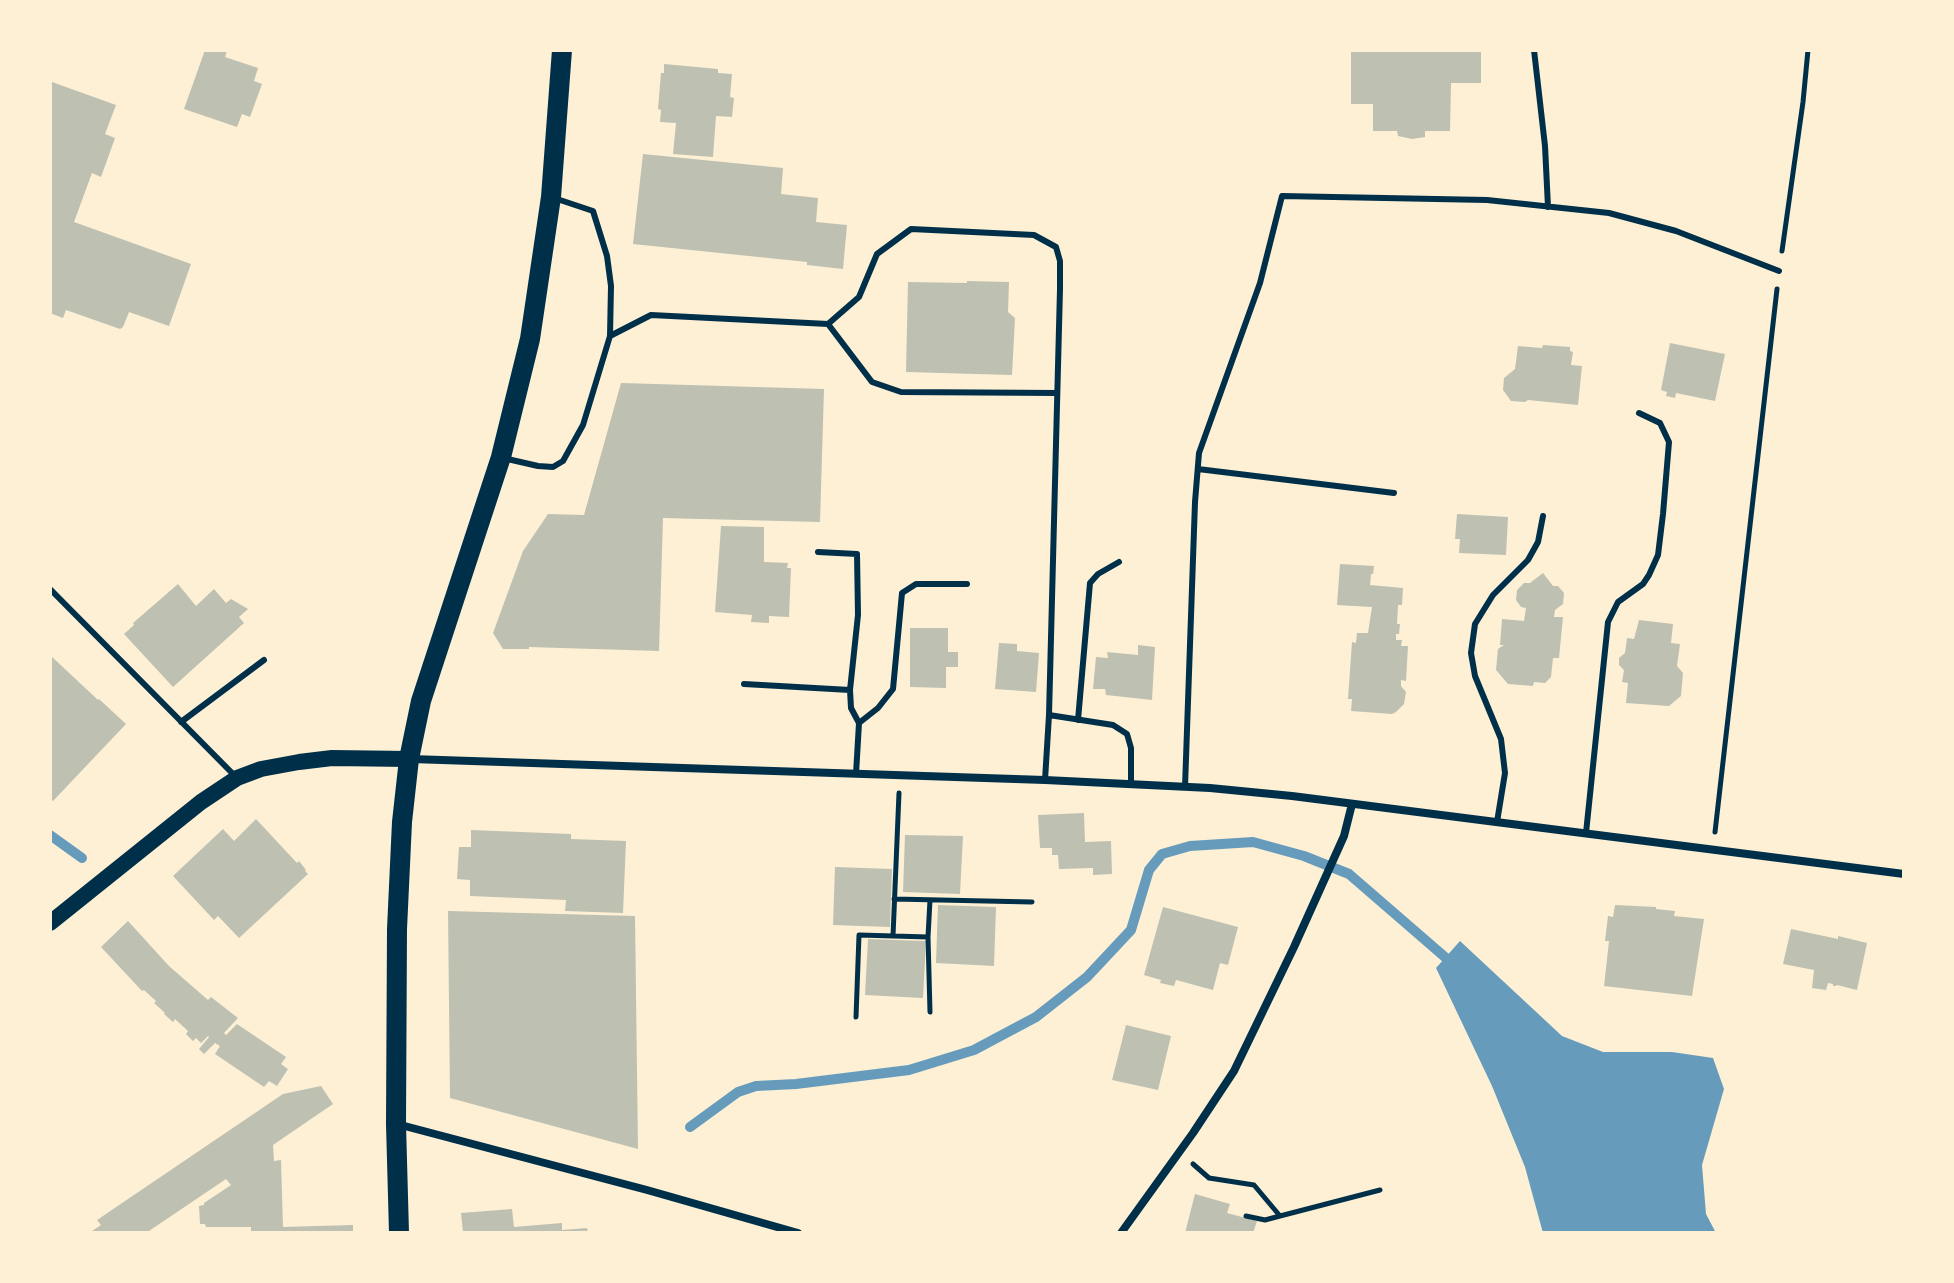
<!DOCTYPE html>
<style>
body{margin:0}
#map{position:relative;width:1954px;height:1283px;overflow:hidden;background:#fdf0d5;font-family:"Alegreya Sans",sans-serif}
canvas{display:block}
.frame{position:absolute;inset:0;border:52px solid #fdf0d5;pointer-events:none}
</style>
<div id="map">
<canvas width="1954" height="1283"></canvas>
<div class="frame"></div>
</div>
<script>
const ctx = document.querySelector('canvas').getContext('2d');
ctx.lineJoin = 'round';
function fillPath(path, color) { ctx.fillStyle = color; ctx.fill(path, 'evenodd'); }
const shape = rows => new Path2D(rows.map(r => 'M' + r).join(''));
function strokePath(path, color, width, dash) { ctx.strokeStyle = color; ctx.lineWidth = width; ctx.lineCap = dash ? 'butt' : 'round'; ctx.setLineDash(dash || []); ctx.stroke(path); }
const water = shape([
 [1460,941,1562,1036,1603,1052,1672,1052,1713,1058,1724,1089,1702,1165,1706,1214,1716,1233,1543,1233,1525,1167,1492,1086,1436,968]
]);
const stream = shape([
 [50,835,82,858],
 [690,1127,738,1092,756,1086,796,1084,909,1070,974,1050,1036,1017,1087,977,1131,930,1149,870,1162,854,1190,846,1253,842,1304,856,1349,874,1446,958,1454,969]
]);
const building = shape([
 [205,50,227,50,225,57,258,68,254,81,262,84,250,117,242,114,237,127,184,109],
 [1351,50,1481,50,1481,83,1451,83,1450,131,1425,131,1425,137,1412,139,1398,136,1397,131,1373,131,1373,104,1351,104],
 [664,64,718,69,718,73,732,74,730,97,734,98,732,117,716,116,713,157,673,154,676,123,660,122,661,110,658,109,661,73,664,73],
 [52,82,116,105,105,134,115,138,101,177,92,173,74,222,191,264,169,326,129,312,123,327,120,329,66,310,63,318,50,313,50,89],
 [643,154,783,168,781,194,818,198,816,222,847,225,843,269,807,265,807,262,633,244],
 [967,281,1009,282,1008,312,1015,318,1012,375,906,372,908,282,967,283],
 [1670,343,1725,354,1715,401,1676,393,1675,398,1666,396,1667,392,1661,390],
 [1543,345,1570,347,1570,351,1573,352,1571,365,1582,366,1578,405,1528,400,1525,402,1511,401,1503,390,1504,378,1515,369,1518,346,1542,348],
 [621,383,824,389,820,522,663,518,659,651,529,647,529,649,503,649,493,633,523,551,548,514,584,515],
 [1457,514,1508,517,1506,555,1459,553,1460,539,1455,539],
 [721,526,764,527,764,562,788,563,787,568,791,568,789,617,769,616,769,623,751,622,752,615,715,612],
 [1340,564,1374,566,1373,574,1371,574,1370,585,1403,588,1402,605,1398,605,1397,624,1400,624,1399,634,1396,634,1396,640,1402,640,1401,646,1408,646,1406,681,1401,680,1401,686,1406,692,1404,704,1396,712,1392,714,1351,711,1352,699,1348,699,1352,642,1356,643,1357,633,1368,633,1372,607,1337,605],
 [1543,573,1553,586,1558,586,1564,593,1563,604,1555,610,1554,617,1563,617,1559,658,1553,658,1551,677,1545,683,1534,682,1533,686,1508,684,1496,670,1498,649,1504,645,1500,645,1502,619,1524,621,1526,608,1521,607,1516,600,1517,590,1524,583,1530,583],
 [178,584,196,606,214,589,226,603,231,599,248,609,239,617,244,623,173,687,124,634,134,625,133,623],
 [1639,620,1673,624,1671,643,1680,644,1677,666,1683,673,1681,696,1669,706,1626,703,1628,683,1622,682,1624,670,1619,665,1619,658,1625,653,1627,638,1634,639],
 [910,628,948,628,948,652,958,652,958,667,946,667,946,688,910,687],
 [999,643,1017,644,1017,651,1039,653,1036,692,995,689],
 [1138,645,1155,647,1152,700,1106,695,1105,689,1093,689,1096,657,1108,658,1107,652,1138,655],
 [50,655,98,700,99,699,126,724,53,801,50,798],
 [1084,813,1085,842,1111,841,1112,874,1093,875,1093,868,1059,869,1058,855,1052,855,1052,848,1040,848,1038,815],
 [256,819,297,863,299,861,306,870,305,871,308,874,239,938,218,916,214,920,173,876,223,829,234,841],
 [471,830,571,834,571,839,626,841,623,913,565,911,566,900,470,896,470,880,457,879,459,847,471,847],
 [905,835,963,836,960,894,903,892],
 [835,867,892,869,890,927,833,925],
 [938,905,996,907,994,966,936,963],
 [1615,905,1656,907,1656,909,1675,911,1674,916,1704,919,1692,996,1604,986,1609,941,1605,941,1608,916,1613,917],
 [1163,907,1238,927,1228,965,1220,963,1213,990,1176,980,1174,986,1160,983,1161,980,1144,975],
 [448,911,635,916,638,1149,450,1098],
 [128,921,169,966,208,1000,211,997,238,1018,224,1033,226,1035,237,1024,286,1057,281,1064,288,1069,277,1086,269,1081,264,1087,215,1054,220,1046,215,1043,204,1054,199,1049,209,1037,208,1036,201,1043,196,1038,193,1041,186,1034,188,1031,175,1019,173,1022,164,1014,165,1013,154,1003,156,1001,144,990,142,991,101,947],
 [1791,929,1838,939,1838,936,1867,943,1857,990,1837,985,1836,986,1833,986,1833,984,1828,983,1826,990,1812,988,1814,970,1783,964],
 [868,939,926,941,923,998,865,995],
 [1126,1025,1171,1036,1158,1090,1112,1080],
 [321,1086,333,1104,273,1145,274,1161,281,1160,283,1227,353,1225,353,1233,251,1233,251,1227,206,1227,205,1224,200,1224,199,1206,204,1205,204,1203,231,1185,226,1179,146,1233,89,1233,101,1225,97,1220,283,1094],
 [1195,1194,1230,1204,1227,1213,1257,1221,1253,1233,1185,1233],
 [512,1209,514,1227,562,1223,562,1230,587,1228,588,1233,463,1233,461,1213]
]);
const path = shape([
 [1782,251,1803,102,1808,50],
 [1715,832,1777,289],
 [894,899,1032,902],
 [893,936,899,793],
 [928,937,930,900],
 [856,1017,859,935,928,937,930,1012],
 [1193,1164,1209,1178,1254,1185,1280,1216,1380,1190],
 [1246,1216,1265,1220,1280,1216]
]);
const service = shape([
 [1534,50,1545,146,1548,207],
 [828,324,872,382,901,392,1057,393],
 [610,336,651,315,828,324,859,297,877,254,911,229,1034,235,1056,247,1060,261,1060,289,1049,715,1045,780],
 [503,458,538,466,553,467,563,461,583,425,610,336,611,286,607,256,593,211,554,198],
 [1198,469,1394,493],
 [818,552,857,554,858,615,850,690,851,708,859,723,856,774],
 [50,589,235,776],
 [744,684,850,690],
 [1049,715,1113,725,1127,734,1131,748,1131,784],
 [1078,720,1090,583,1098,574,1119,562],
 [181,722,264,660],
 [859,723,878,708,893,689,902,593,916,584,967,584],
 [1185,787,1195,502,1199,453,1260,283,1282,196,1487,200,1609,213,1676,231,1779,271],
 [1497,822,1505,773,1501,739,1475,676,1471,653,1475,624,1493,595,1528,560,1538,542,1543,516],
 [1586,833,1608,622,1618,602,1643,584,1649,575,1658,555,1663,514,1669,442,1660,423,1639,413]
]);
const minor = shape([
 [411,759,1045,780,1210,788,1292,796,1904,874],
 [397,1124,647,1190,798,1233],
 [1121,1233,1193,1133,1234,1071,1294,947,1344,836,1352,804]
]);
const secondary = shape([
 [50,923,201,802,237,778,261,769,299,762,332,758,409,759]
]);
const primary = shape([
 [399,1233,396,1124,397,929,402,822,409,759,421,701,501,457,530,339,551,197,562,50]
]);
fillPath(water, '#669bbc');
strokePath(stream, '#669bbc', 10);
fillPath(building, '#bec0b2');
strokePath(path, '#003049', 5);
strokePath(service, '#003049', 6);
strokePath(minor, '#003049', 8);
strokePath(secondary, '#003049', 16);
strokePath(primary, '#003049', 20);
</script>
